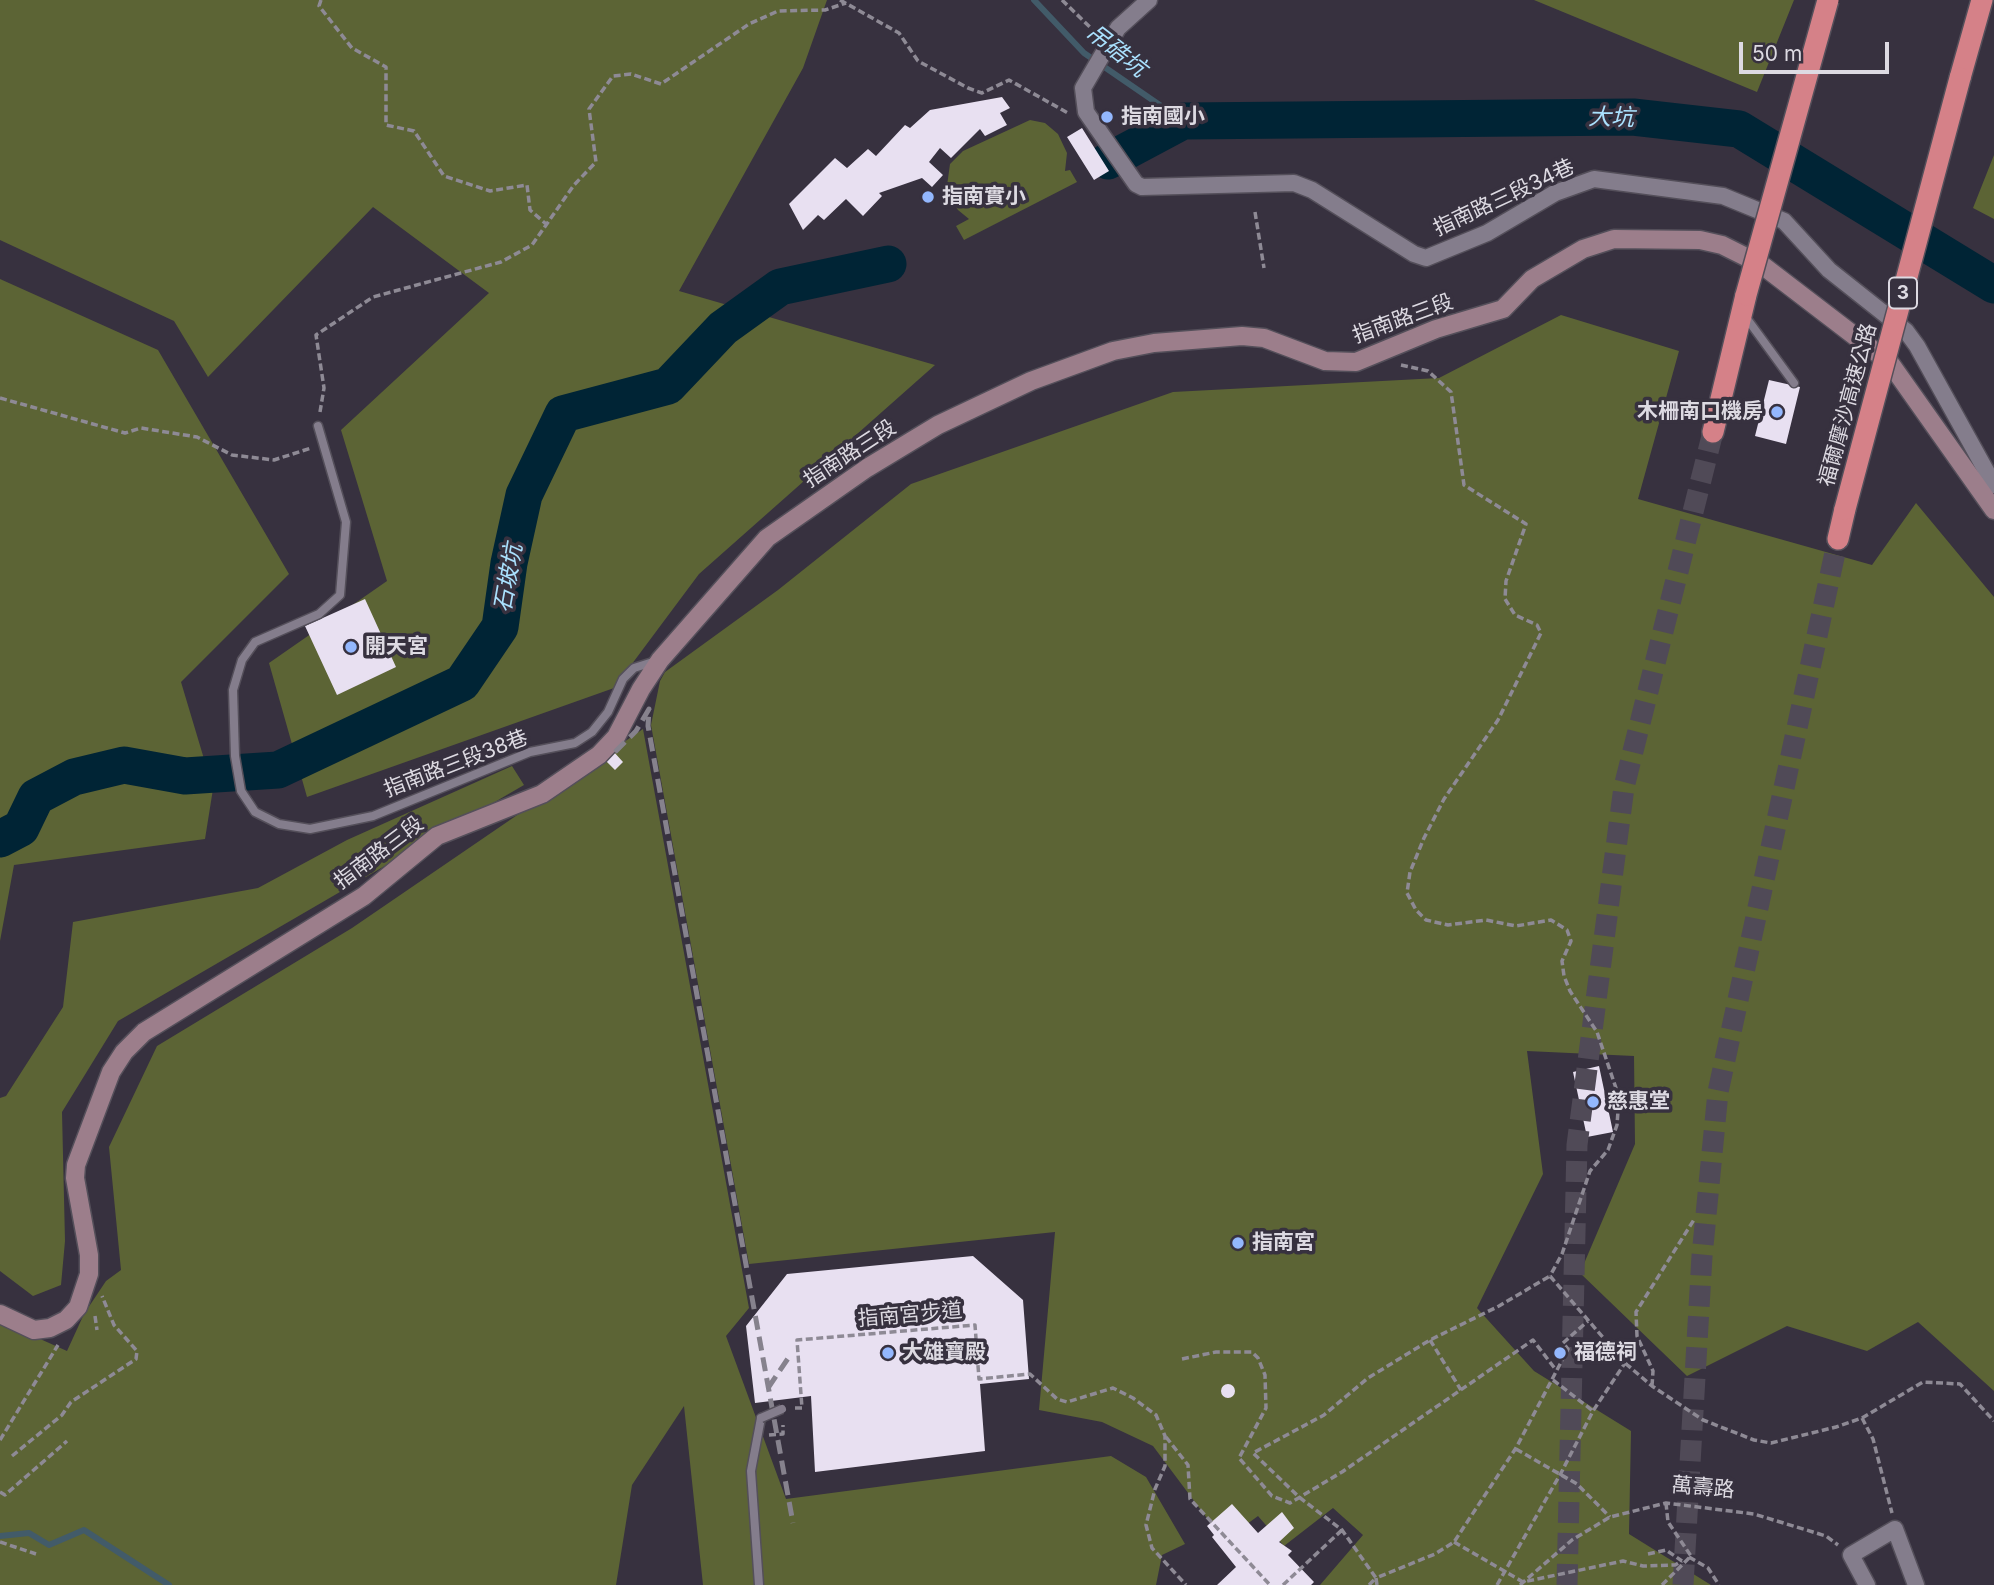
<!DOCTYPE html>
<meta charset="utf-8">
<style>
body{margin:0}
#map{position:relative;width:1994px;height:1585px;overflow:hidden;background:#37313f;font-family:Inter,sans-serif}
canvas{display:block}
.scale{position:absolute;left:1739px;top:42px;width:150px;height:32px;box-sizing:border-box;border:4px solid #dddae2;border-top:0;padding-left:9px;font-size:21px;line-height:24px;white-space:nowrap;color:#dddae2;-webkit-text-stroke:5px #37313f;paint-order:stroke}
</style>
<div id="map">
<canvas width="1994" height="1585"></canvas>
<div class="scale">50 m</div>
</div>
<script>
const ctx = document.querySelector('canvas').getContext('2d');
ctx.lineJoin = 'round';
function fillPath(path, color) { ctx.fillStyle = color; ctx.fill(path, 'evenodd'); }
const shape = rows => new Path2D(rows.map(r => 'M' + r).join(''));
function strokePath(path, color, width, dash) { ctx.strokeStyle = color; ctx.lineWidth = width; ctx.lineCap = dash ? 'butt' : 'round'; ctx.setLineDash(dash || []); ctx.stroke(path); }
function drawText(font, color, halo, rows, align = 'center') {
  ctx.font = font + ' Inter,"Noto Sans TC",sans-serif'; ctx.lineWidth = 7; ctx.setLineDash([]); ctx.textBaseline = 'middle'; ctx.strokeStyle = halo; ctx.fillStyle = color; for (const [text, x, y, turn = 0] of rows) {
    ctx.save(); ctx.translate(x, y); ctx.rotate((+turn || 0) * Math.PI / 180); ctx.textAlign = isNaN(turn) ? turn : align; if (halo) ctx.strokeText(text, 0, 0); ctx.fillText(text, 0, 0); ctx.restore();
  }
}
const green = shape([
 [0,0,827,0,803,68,679,291,935,365,699,574,614,688,307,797,269,663,387,581,341,430,489,293,373,207,208,377,174,321,0,240],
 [1534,0,1794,0,1757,92],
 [1030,120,1045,123,1058,134,1067,153,1065,171,1070,170,1077,182,964,240,956,226,969,219,958,210,946,193,950,164,963,151],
 [1994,155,1994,219,1973,208],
 [0,279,158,350,289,574,181,682,213,789,205,839,14,865,0,941],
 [1561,315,1679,351,1638,499,1872,565,1916,503,1994,597,1994,1391,1918,1322,1867,1351,1787,1326,1687,1376,1580,1273,1635,1144,1634,1056,1527,1051,1543,1174,1477,1308,1534,1371,1631,1431,1629,1534,1711,1585,1320,1585,1363,1535,1333,1508,1284,1546,1258,1516,1224,1541,1153,1446,1102,1422,1039,1410,1055,1232,749,1264,651,725,660,681,665,672,778,590,911,484,1173,392,1439,378],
 [643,729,749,1308,726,1336,786,1499,1111,1456,1146,1477,1185,1544,1162,1555,1156,1585,703,1585,684,1406,632,1485,616,1585,0,1585,0,1321,67,1351,84,1314,106,1281,121,1270,109,1147,157,1046,352,928],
 [512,766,524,785,118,1021,62,1112,65,1241,61,1285,33,1296,0,1271,0,1098,6,1096,63,1007,73,922,258,888,347,840]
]);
const stream = shape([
 [1034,0,1084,53,1183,121],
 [0,1536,29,1533,49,1545,84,1530,169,1585]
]);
const river = shape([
 [1108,161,1183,121,1633,117,1739,129,1994,285],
 [0,839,21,828,36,797,74,777,124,765,185,776,278,770,462,683,500,627,509,563,524,495,563,414,668,386,723,328,780,287,888,264]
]);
const building = shape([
 [1002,97,1010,108,1000,113,1007,125,985,136,980,129,951,158,940,148,929,162,943,175,932,187,922,178,879,193,882,196,863,216,846,199,824,220,818,215,803,230,789,204,835,158,847,168,868,149,876,156,905,125,910,128,930,110],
 [1082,128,1109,171,1094,180,1067,137],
 [1769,380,1800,387,1786,444,1755,436],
 [365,599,396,667,337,695,305,626],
 [613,751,623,762,615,770,604,759],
 [1599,1066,1613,1132,1587,1137,1573,1072],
 [973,1256,1023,1300,1029,1379,980,1384,985,1451,815,1472,811,1396,755,1403,746,1326,787,1274],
 '1221 1391a7 7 0 1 1 14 0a7 7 0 1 1-14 0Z',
 [1232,1504,1258,1533,1282,1512,1294,1528,1279,1542,1292,1551,1288,1555,1314,1582,1311,1585,1217,1585,1236,1567,1212,1537,1214,1535,1207,1526]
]);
const highwayTunnel = shape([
 [1567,1585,1577,1145,1624,787,1713,432],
 [1683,1585,1702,1256,1718,1092,1838,539]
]);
const path = shape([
 [321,0,319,6,352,48,386,67,386,125,414,131,444,176,490,191,527,185,530,210,546,224],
 [840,0,899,33,918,61,968,88,982,93,1009,80,1068,113],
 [1062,0,1096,33],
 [1255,212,1264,268],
 [1401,365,1428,371,1451,392,1464,485,1526,524,1506,581,1505,599,1515,615,1537,625,1541,633,1498,720,1444,799,1424,838,1410,872,1407,893,1416,910,1426,920,1448,925,1486,920,1516,926,1551,920,1567,930,1571,941,1562,961,1564,976,1570,991,1597,1032,1619,1097,1617,1125,1608,1150,1590,1171,1562,1254,1550,1276],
 [0,398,125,433,141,428,197,437,232,455,274,460,311,448],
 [320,412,324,388,316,335,373,297,501,262,532,245,574,185,596,162,589,109,613,76,631,74,661,84,749,24,778,11,825,10,846,3],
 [1550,1276,1625,1363,1652,1386,1703,1420,1754,1440,1771,1443,1836,1427,1862,1418,1923,1382,1960,1384,1994,1421],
 [95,1316,97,1330],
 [1430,1340,1461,1390],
 [1182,1359,1216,1352,1252,1352,1258,1358,1265,1375,1266,1408,1239,1458,1272,1496,1290,1503,1342,1472,1533,1340,1556,1370],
 [1553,1380,1593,1411],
 [1652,1386,1653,1371,1637,1336,1636,1312,1695,1218],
 [795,1408,802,1408,797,1340,975,1325,979,1379,1030,1374,1057,1399,1067,1402,1113,1388,1133,1398,1156,1415,1165,1436,1165,1466,1155,1489,1146,1525,1152,1548,1186,1585],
 [1862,1418,1873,1439,1892,1513],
 [769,1435,783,1434,783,1425],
 [1166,1437,1188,1465,1190,1499,1270,1585],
 [0,1440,58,1345],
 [1516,1449,1577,1484,1610,1517],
 [12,1456,62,1415,71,1402,136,1359,137,1351,114,1325,102,1296],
 [0,1492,5,1495,67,1441],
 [0,1542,36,1554],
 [1454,1542,1523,1582,1623,1561,1643,1566,1675,1565,1682,1561],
 [1648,1554,1666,1550,1682,1561],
 [1689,1557,1708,1568,1719,1585],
 [1283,1585,1342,1530],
 [1369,1585,1376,1578,1342,1530,1299,1497,1253,1453,1324,1415,1368,1378,1430,1340,1499,1306,1550,1276],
 [1377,1585,1376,1578,1435,1554,1454,1542,1516,1448,1568,1349,1563,1343,1588,1321],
 [1497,1585,1561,1473,1593,1411,1625,1363],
 [1520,1585,1572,1540,1610,1517,1666,1503,1754,1514,1826,1536,1838,1545],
 [1662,1585,1691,1556,1668,1522,1666,1503]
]);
const lane = shape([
 [1745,316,1794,383],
 [318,426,346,522,340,595,319,614,255,642,242,660,233,690,235,756,241,791,255,812,279,824,310,829,373,816,530,752,575,743,592,732,608,712,623,679,634,668,656,661],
 [759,1585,751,1471,761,1418]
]);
const street = shape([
 [1149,0,1118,28,1083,88,1086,112,1136,184,1142,187,1294,183,1312,190,1414,254,1426,258,1487,233,1555,193,1594,179,1723,196,1784,221,1829,270,1906,331,1917,346,1994,485],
 [1867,1585,1851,1555,1895,1529,1916,1585]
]);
const secondary = shape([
 [0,1314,34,1330,50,1328,66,1320,78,1307,89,1274,89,1255,75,1178,76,1165,111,1072,124,1052,144,1032,364,896,437,836,542,794,599,755,616,737,641,689,660,660,767,538,867,468,938,425,1031,381,1113,351,1154,343,1242,336,1264,338,1325,361,1356,362,1436,329,1503,309,1532,279,1583,249,1614,239,1700,240,1722,245,1762,265,1890,363,1994,510]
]);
const highway = shape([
 [1960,78,1982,0],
 [1713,432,1746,295],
 [1838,539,1845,509]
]);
const rail = shape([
 [615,752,636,731,649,709,648,726,793,1523],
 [768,1388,791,1354]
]);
const laneBridge = shape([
 [761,1418,782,1409]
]);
const highwayBridge = shape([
 [1746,295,1828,0],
 [1845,509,1960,78]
]);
const markers = [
 [1107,117,7,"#93b7fd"],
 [928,197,7,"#93b7fd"],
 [1777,412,7,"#93b7fd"],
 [351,647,7,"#93b7fd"],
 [1593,1102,7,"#93b7fd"],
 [1238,1243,7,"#93b7fd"],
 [888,1353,7,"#93b7fd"],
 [1560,1353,7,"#93b7fd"]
];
const shields = [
 [1903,293,28]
];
const shieldNames = [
 ["3",1903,293]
];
const poiNames = [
 ["指南國小",1121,117],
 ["指南實小",942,197],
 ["木柵南口機房",1763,412,"right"],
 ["開天宮",365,647],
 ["慈惠堂",1607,1102],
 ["指南宮",1252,1243],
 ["大雄寶殿",902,1353],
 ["福德祠",1574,1353]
];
const streetNames = [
 ["指南路三段34巷",1504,198,-25],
 ["指南路三段",1403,319,-20],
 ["福爾摩沙高速公路",1848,405,-75],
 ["指南路三段",850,454,-33],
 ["指南路三段38巷",456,764,-21],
 ["指南路三段",379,853,-37],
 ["指南宮步道",910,1315,-5],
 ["萬壽路",1703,1488,5]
];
const waterNames = [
 ["吊硞坑",1116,51,38],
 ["大坑",1611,118,1],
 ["石坡坑",509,578,-80]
];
fillPath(green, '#5c6435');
strokePath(stream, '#425b69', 6);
strokePath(river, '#002435', 37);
fillPath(building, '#e8e0f1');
strokePath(highwayTunnel, '#504a57', 21, [21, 10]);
strokePath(lane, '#544f5a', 11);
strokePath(street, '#544f5a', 19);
strokePath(secondary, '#544f5a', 21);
strokePath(highway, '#544f5a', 24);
strokePath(path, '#8e8a95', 3.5, [7, 3.5]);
strokePath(lane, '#847d8c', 8);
strokePath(street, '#847d8c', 16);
strokePath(secondary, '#9c7e8b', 18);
strokePath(highway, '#d58188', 21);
strokePath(rail, '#86828d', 5, [14, 7]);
strokePath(laneBridge, '#544f5a', 11, []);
strokePath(highwayBridge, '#544f5a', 24, []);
strokePath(laneBridge, '#847d8c', 8);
strokePath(highwayBridge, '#d58188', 21);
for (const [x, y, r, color] of markers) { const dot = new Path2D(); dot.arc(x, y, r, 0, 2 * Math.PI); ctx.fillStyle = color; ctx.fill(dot); strokePath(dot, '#37313f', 2.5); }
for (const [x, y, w] of shields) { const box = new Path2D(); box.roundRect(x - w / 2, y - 15.5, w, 31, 5); ctx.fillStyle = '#37313f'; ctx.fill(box); strokePath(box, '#dddae2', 2); }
drawText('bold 19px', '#dddae2', null, shieldNames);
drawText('bold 21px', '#dddae2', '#37313f', poiNames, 'left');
drawText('21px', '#dddae2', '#37313f', streetNames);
drawText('italic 23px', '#aae1fe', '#37313f', waterNames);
</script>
